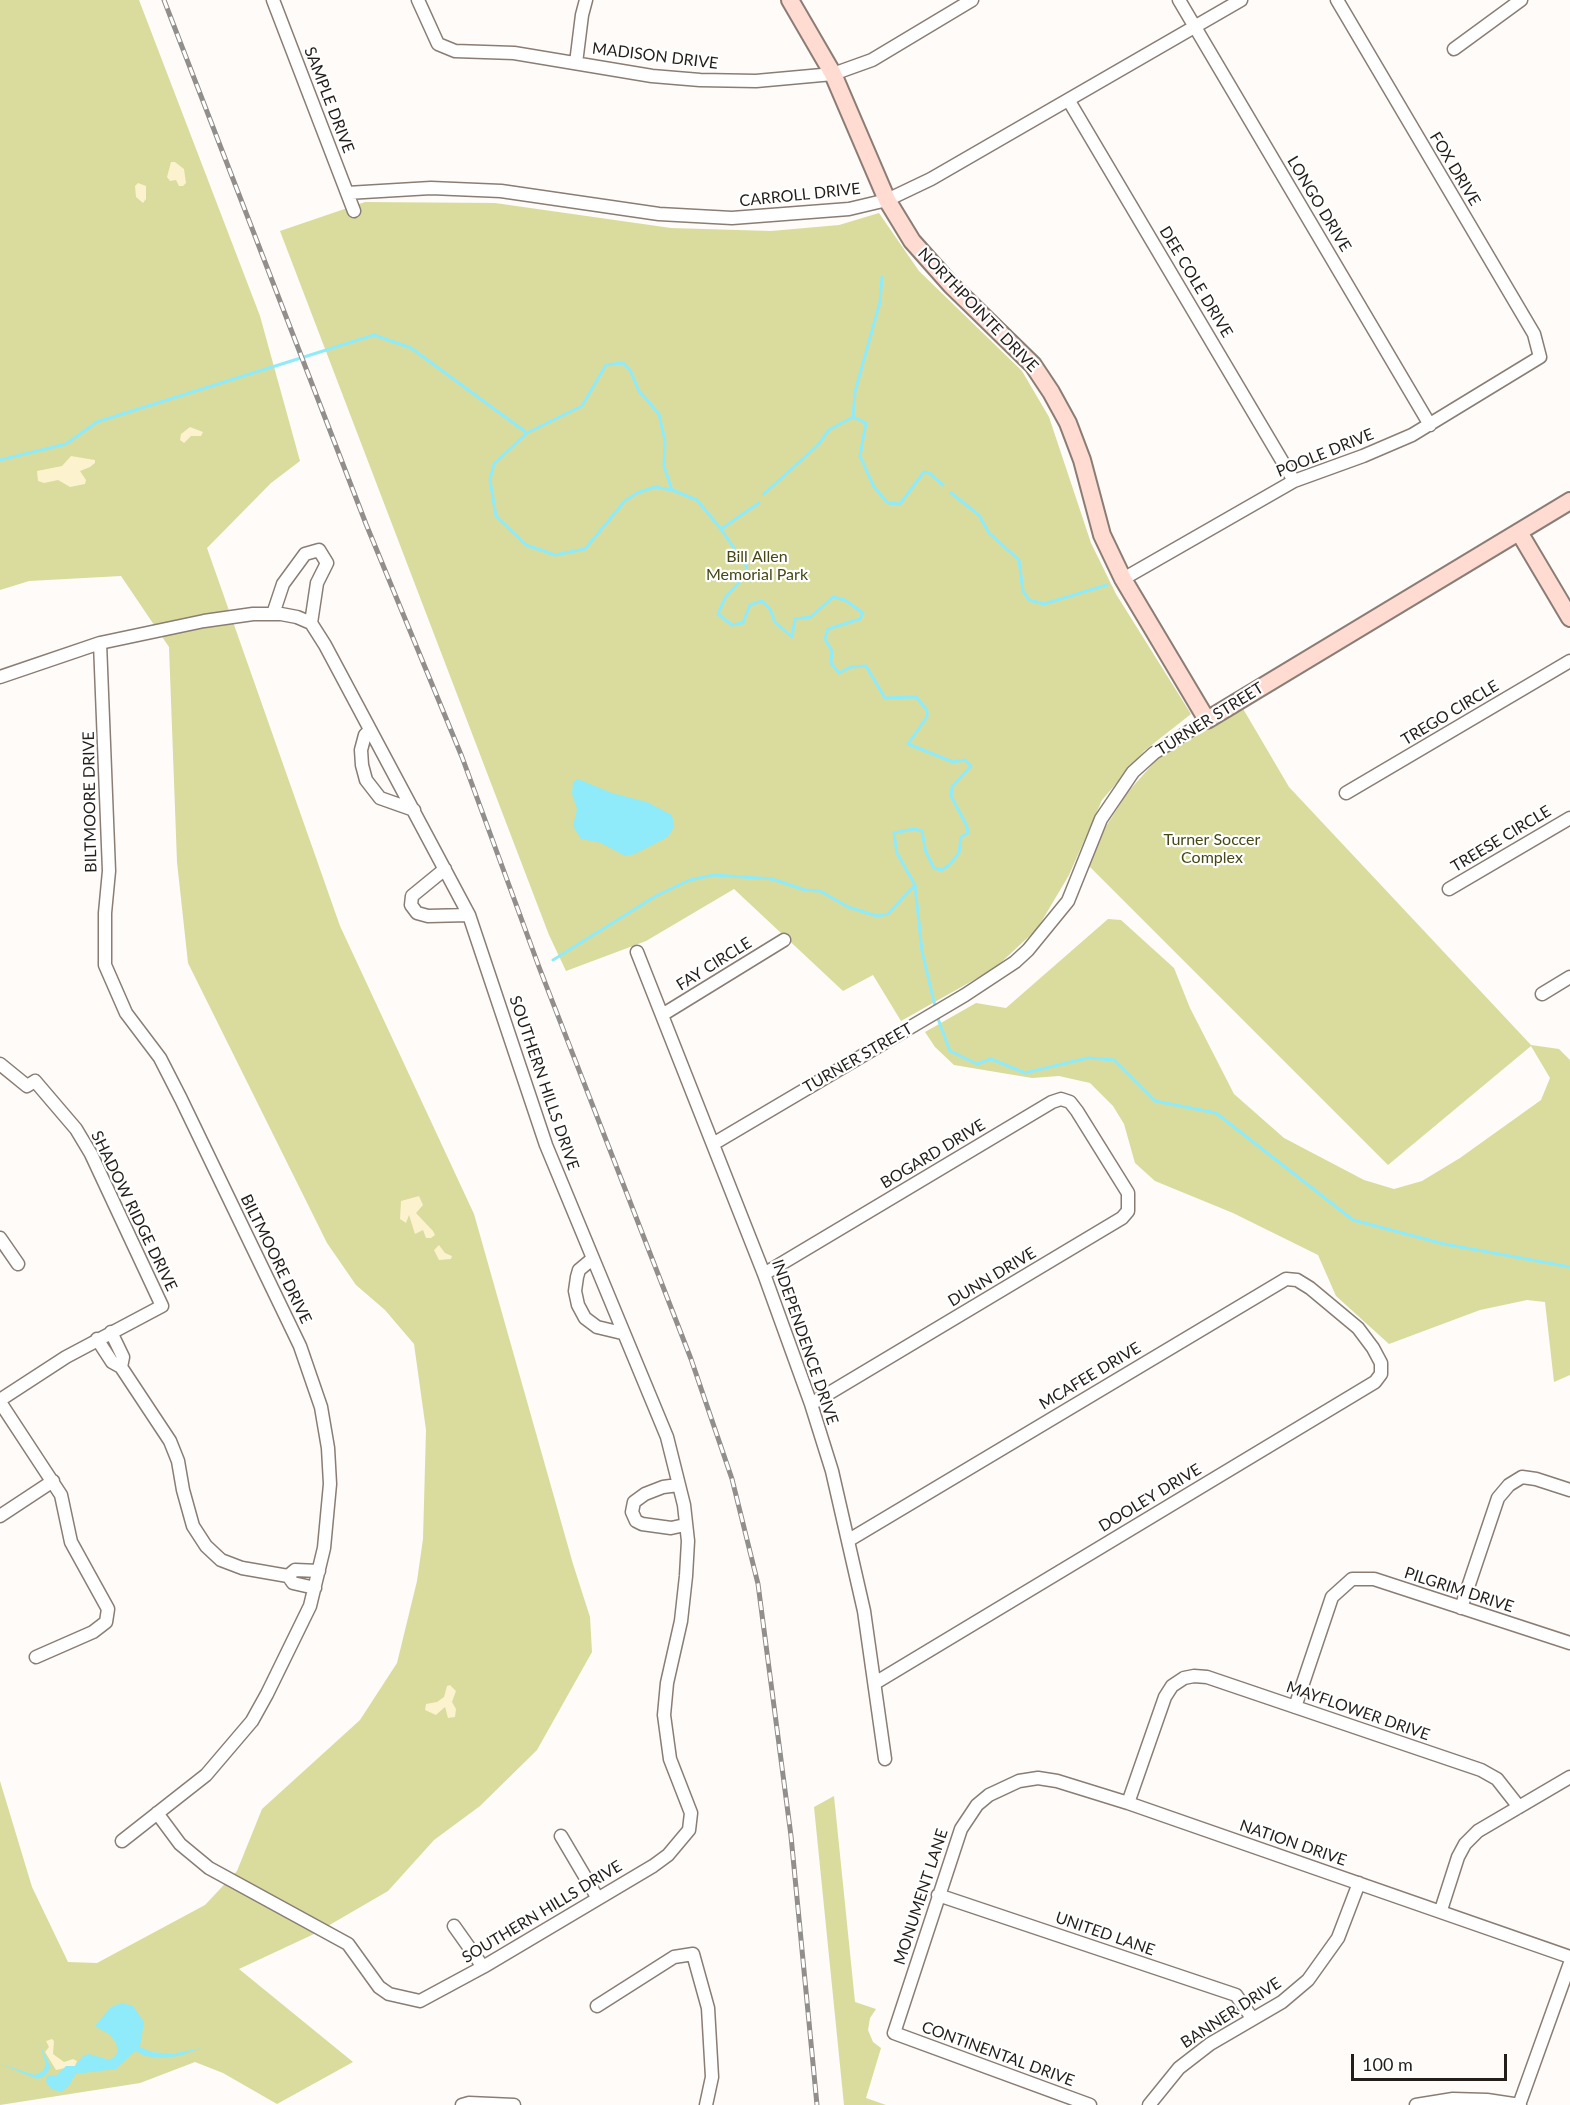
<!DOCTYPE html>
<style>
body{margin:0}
#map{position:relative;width:1570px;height:2105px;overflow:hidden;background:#fefbf9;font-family:Lato,sans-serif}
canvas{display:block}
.scale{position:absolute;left:1351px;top:2054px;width:156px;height:27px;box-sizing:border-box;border:3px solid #231e1a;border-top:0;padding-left:8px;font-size:18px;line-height:21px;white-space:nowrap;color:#231e1a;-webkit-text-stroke:4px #fff;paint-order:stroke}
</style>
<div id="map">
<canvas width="1570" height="2105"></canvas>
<div class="scale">100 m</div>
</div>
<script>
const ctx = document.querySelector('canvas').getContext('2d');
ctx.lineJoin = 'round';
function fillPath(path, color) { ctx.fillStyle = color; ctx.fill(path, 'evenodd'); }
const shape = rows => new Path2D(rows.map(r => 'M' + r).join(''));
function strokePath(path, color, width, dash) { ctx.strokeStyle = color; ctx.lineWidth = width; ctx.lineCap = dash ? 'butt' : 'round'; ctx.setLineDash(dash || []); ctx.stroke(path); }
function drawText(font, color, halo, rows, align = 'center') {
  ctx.font = font + ' Lato,sans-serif'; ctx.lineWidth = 4.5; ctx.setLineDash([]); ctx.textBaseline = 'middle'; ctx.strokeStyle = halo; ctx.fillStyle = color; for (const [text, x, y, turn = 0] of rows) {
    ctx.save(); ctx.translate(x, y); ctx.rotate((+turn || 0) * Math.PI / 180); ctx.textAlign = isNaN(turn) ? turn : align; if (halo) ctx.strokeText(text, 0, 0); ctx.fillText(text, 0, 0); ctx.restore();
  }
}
const green = shape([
 [0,0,139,0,260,316,300,461,271,483,207,548,340,926,474,1214,573,1564,590,1617,592,1652,537,1750,480,1806,434,1840,388,1891,314,1934,239,1969,353,2062,277,2104,223,2073,195,2062,140,2083,0,2105,0,1781,32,1887,68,1962,97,1963,205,1905,237,1871,262,1809,360,1720,397,1663,417,1581,423,1539,426,1430,414,1344,385,1310,356,1285,327,1243,188,963,177,862,169,647,121,576,29,581,0,590],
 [365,202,495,203,671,228,771,231,839,225,879,213,919,271,1022,371,1049,417,1091,543,1116,594,1191,714,1144,751,1102,800,1069,875,1037,929,995,968,901,1021,873,975,843,991,734,889,646,941,566,971,549,935,280,231],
 [1242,707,1289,787,1531,1045,1559,1049,1570,1060,1570,1375,1554,1382,1545,1302,1527,1300,1480,1310,1389,1344,1336,1296,1318,1255,1233,1213,1155,1181,1135,1163,1124,1124,1113,1106,1090,1083,1059,1076,1032,1078,954,1065,935,1047,925,1032,976,1003,1006,1008,1108,919,1121,920,1174,968,1190,1008,1234,1094,1284,1138,1364,1180,1394,1189,1422,1181,1460,1158,1541,1100,1550,1078,1531,1046,1388,1165,1089,866,1105,828,1127,793,1158,758],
 [834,1796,855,2002,876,2009,870,2018,868,2030,873,2042,881,2048,866,2098,886,2105,844,2105,814,1807]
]);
const sand = shape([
 [171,162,175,162,184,169,186,183,183,186,179,186,176,180,170,181,167,177],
 [138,183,146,186,146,199,143,203,136,197,135,186],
 [190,427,203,432,201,436,191,436,184,443,180,440,181,434],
 [71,456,95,460,95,463,90,467,80,471,86,480,85,484,70,487,58,480,44,483,38,481,37,471,62,466],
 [419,1196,423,1205,416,1213,433,1231,435,1235,431,1238,426,1238,423,1230,415,1234,409,1215,406,1223,400,1219,401,1201],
 [439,1245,445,1253,452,1256,451,1259,439,1260,434,1250],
 [450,1685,456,1691,452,1702,456,1709,455,1717,448,1718,445,1707,436,1715,425,1710,426,1704,437,1702,444,1697,447,1686],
 [52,2039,54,2041,53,2054,64,2062,73,2059,77,2061,75,2066,56,2070,45,2052,49,2047,46,2041]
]);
const water = shape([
 [578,779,612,793,647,802,672,815,674,827,668,837,635,854,625,856,601,843,581,839,573,826,577,809,572,794,573,782],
 [122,2003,133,2006,144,2022,140,2047,152,2052,172,2054,201,2048,180,2056,161,2058,145,2056,135,2051,116,2069,76,2074,68,2087,61,2092,51,2089,46,2082,47,2076,57,2075,66,2066,75,2066,83,2056,89,2054,110,2060,114,2057,118,2052,116,2043,110,2035,95,2026,111,2007],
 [40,2045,51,2067,45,2076,37,2079,0,2064,35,2075,43,2071,46,2064]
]);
const stream = shape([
 [853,417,855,392,880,302,882,277],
 [527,433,494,464,490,480,496,516,526,545,555,555,585,549,625,501,637,493,655,487,672,490],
 [0,460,66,444,97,422,374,335,411,348,527,433,582,406,606,365,623,363,630,370,639,391,659,414,665,441,664,466,672,490,697,500,721,529,747,567,741,580,725,598,718,614,732,625,743,623,750,605,762,601,770,609,775,622,792,637,795,619,811,617,833,597,845,600,863,613,860,619,828,629,825,639,832,651,831,663,839,673,851,667,866,666,885,698,916,697,927,710,927,717,908,744,953,762,965,760,971,766,952,787,951,796,967,826,968,833,961,837,959,853,949,865,942,870,934,868,926,852,922,831,914,829,894,833,897,853,915,885,922,951,936,1010],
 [951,493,979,515,989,533,1019,560,1023,591,1029,600,1044,604,1107,585],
 [764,494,818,445,829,430,853,417,866,423,860,456,874,487,888,503,900,504,924,472,929,473,943,485],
 [721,529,759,503],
 [553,960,656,896,690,880,714,875,772,879,805,890,820,891,848,907,877,916,888,914,914,886],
 [937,1016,950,1051,977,1064,991,1059,1025,1073,1088,1058,1114,1060,1155,1101,1216,1113,1353,1220,1444,1244,1570,1267]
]);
const street = shape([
 [273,0,354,211],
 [418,0,438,44,455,51,514,53,652,76,700,80,756,81,833,74,872,60,972,0],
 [1179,0,1430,425],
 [1454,49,1521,0],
 [576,63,582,15,586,0],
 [1069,101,1294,481],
 [347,193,431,188,501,191,659,214,732,218,849,209,887,200,931,179,1241,0],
 [1123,579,1294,481,1363,456,1412,435,1540,357,1534,334,1337,0],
 [273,614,283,584,305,554,319,550,327,563,317,583,311,623],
 [100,643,109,871,105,913,105,965,126,1013,160,1058,181,1099,300,1346,321,1407,328,1448,330,1484,324,1548,310,1606,267,1694,252,1721,206,1775,122,1841],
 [0,677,100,643,204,621,253,614,281,614,297,617,311,623,325,645,469,915,546,1145,667,1437,684,1505,688,1541,686,1576,681,1621,667,1683,664,1715,670,1759,691,1813,689,1830,668,1855,653,1866,483,1967,420,2001,389,1994,379,1987,348,1944,209,1868,180,1844,157,1813],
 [370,730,365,735,361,750,362,765,366,780,380,798,414,810],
 [1346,793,1570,661],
 [445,869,412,896,411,905,417,913,428,916,469,915],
 [1449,889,1570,818],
 [637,952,764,1274,811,1404,832,1471,864,1611,885,1759],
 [1542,994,1570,977],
 [662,1015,784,940],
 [0,1064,27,1086,35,1081,76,1129,91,1154,162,1306,66,1357,0,1400],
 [713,1144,965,995,1015,962,1028,950,1068,901,1101,819,1133,772,1154,753,1207,720],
 [0,1238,18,1264],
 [591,1260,579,1270,577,1277,575,1291,578,1305,585,1318,597,1327,622,1333],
 [764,1274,1052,1102,1061,1099,1070,1102,1077,1111,1128,1193,1128,1211,1122,1218,811,1404],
 [111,1332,123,1357,121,1367],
 [97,1339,112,1362,121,1367,170,1441,178,1461,183,1490,193,1526,206,1546,221,1560,242,1568,288,1576,293,1583,315,1588],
 [0,1402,61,1495,71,1542,108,1609,106,1622,93,1632,36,1657],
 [678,1485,663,1487,645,1494,634,1502,632,1512,636,1521,642,1524,671,1528,685,1525],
 [0,1516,53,1481],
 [849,1540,1286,1279,1297,1280,1310,1288,1358,1328,1373,1348,1381,1363,1381,1374,1375,1382,875,1683],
 [288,1576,295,1570,319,1571],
 [1461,1608,1498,1498,1509,1485,1522,1477,1536,1479,1570,1490],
 [1295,1707,1332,1597,1352,1579,1374,1579,1570,1643],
 [1128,1803,1165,1697,1172,1686,1184,1678,1194,1676,1207,1677,1481,1770,1497,1779,1519,1807],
 [561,1836,597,1897],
 [938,1895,1236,1995,1252,2018],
 [1441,1910,1458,1857,1465,1844,1478,1831,1570,1777],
 [454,1926,483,1967],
 [597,2006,674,1957,693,1954,708,2008,712,2077,706,2105],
 [462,2105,469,2103,514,2105],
 [1090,2105,894,2033,961,1829,977,1805,989,1795,1019,1781,1038,1778,1057,1781,1128,1803,1570,1957],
 [1149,2105,1179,2068,1210,2044,1282,2002,1308,1980,1338,1938,1359,1883],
 [1416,2105,1453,2099,1487,2100,1520,2105],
 [1519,2105,1570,1963]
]);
const secondary = shape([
 [790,0,833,74,887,200,912,241,951,285,1033,365,1051,392,1068,423,1082,460,1102,535,1123,579,1207,720,1570,501],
 [1519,532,1570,618]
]);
const rail = shape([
 [164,0,366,524,462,757,539,967,691,1359,732,1479,758,1584,791,1836,817,2105]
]);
const streetNames = [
 ["MADISON DRIVE",655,56,7],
 ["SAMPLE DRIVE",329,100,69],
 ["FOX DRIVE",1455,169,59],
 ["CARROLL DRIVE",800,195,-6],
 ["LONGO DRIVE",1319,204,59],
 ["DEE COLE DRIVE",1196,282,59],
 ["NORTHPOINTE DRIVE",978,310,46],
 ["POOLE DRIVE",1325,453,-22],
 ["TREGO CIRCLE",1450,713,-31],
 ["TURNER STREET",1210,719,-32],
 ["BILTMOORE DRIVE",90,802,-91],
 ["TREESE CIRCLE",1501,839,-31],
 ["FAY CIRCLE",714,964,-32],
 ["TURNER STREET",858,1058,-30],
 ["SOUTHERN HILLS DRIVE",544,1083,71],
 ["BOGARD DRIVE",933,1154,-31],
 ["SHADOW RIDGE DRIVE",134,1211,64],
 ["BILTMOORE DRIVE",276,1259,64],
 ["DUNN DRIVE",992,1277,-31],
 ["INDEPENDENCE DRIVE",805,1342,71],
 ["MCAFEE DRIVE",1090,1376,-31],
 ["DOOLEY DRIVE",1150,1498,-31],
 ["PILGRIM DRIVE",1459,1590,18],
 ["MAYFLOWER DRIVE",1358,1711,19],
 ["NATION DRIVE",1293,1843,19],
 ["MONUMENT LANE",921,1897,-72],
 ["SOUTHERN HILLS DRIVE",542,1912,-31],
 ["UNITED LANE",1105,1934,19],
 ["BANNER DRIVE",1231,2013,-33],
 ["CONTINENTAL DRIVE",998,2054,20]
];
const parkNames = [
 ["Bill Allen",757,557],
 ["Memorial Park",757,575],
 ["Turner Soccer",1212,840],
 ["Complex",1212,858]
];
fillPath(green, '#d9dc9d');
fillPath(sand, '#fcf2cd');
fillPath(water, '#8febf9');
strokePath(stream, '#8febf9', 3);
strokePath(street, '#8a7d74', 15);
strokePath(secondary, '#8a7d74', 20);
strokePath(street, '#fff', 12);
strokePath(secondary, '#ffdbd2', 16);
strokePath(rail, '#928e8b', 5);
strokePath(rail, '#fff', 3, [9]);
drawText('16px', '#231e1a', '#fff', streetNames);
drawText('16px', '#474815', '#fff', parkNames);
</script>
